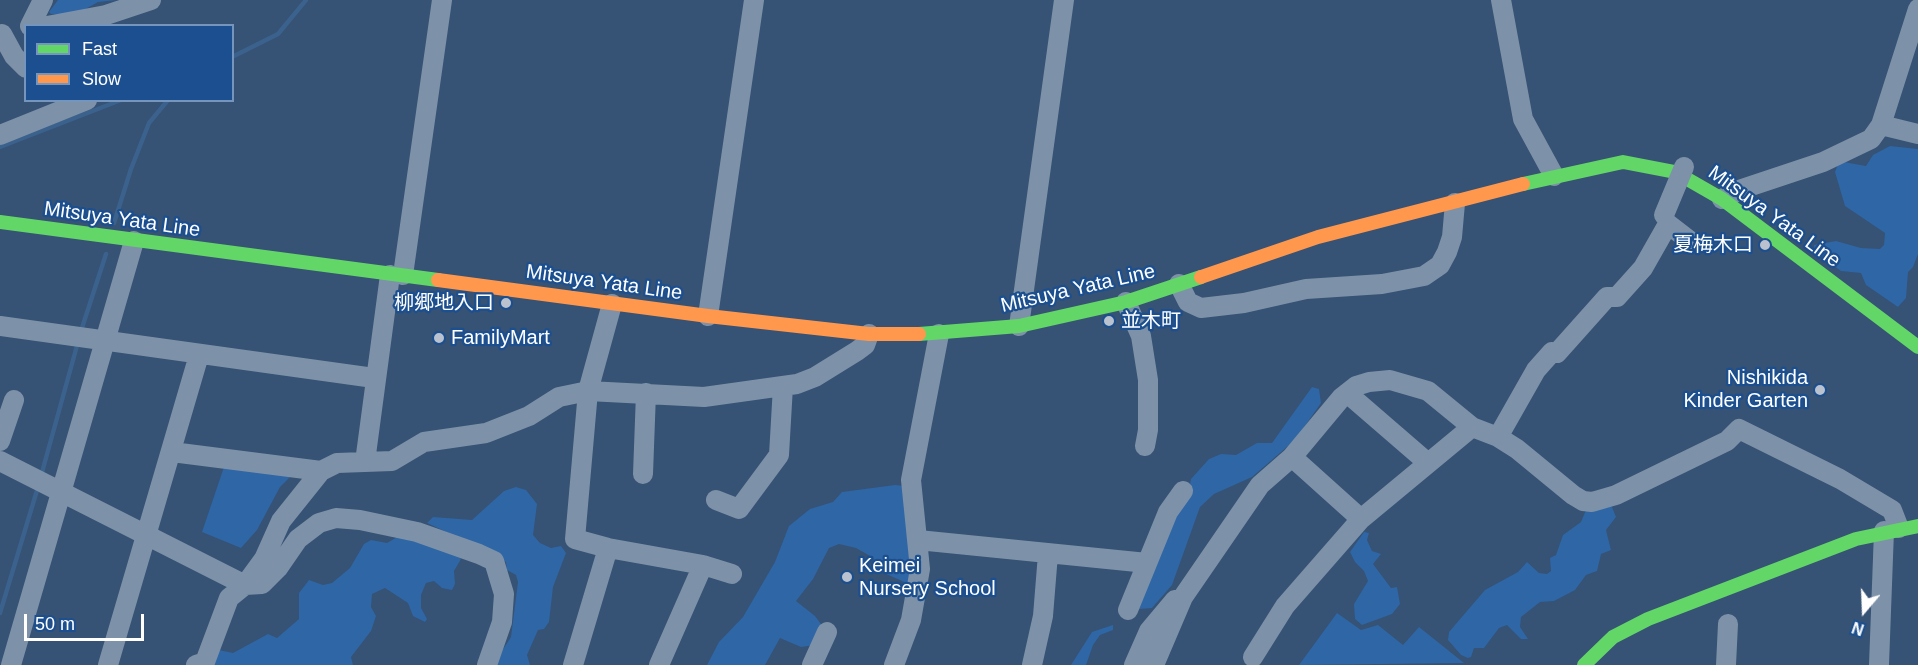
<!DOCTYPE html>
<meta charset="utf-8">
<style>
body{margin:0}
#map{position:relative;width:1918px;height:665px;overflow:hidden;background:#365274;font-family:Helvetica,sans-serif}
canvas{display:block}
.legend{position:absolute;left:24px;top:24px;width:210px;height:78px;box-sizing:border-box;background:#1b4f8f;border:2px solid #7695bc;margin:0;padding:8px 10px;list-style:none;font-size:18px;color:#fff}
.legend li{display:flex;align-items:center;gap:12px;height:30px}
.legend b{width:30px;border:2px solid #7695bc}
.north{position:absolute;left:1834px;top:581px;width:60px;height:60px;-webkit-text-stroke:4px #1b4f8f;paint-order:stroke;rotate:199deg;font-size:16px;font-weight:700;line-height:24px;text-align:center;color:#fff}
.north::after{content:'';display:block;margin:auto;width:21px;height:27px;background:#fff;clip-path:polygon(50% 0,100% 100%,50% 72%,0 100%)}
.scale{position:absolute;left:24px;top:614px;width:120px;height:27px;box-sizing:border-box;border:3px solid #fff;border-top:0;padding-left:8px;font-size:18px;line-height:21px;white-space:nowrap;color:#fff;-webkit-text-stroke:4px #1b4f8f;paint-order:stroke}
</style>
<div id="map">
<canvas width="1918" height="665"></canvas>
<ul class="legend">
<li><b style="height:8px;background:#63d668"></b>Fast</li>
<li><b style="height:8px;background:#ff974d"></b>Slow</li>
</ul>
<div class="north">N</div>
<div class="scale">50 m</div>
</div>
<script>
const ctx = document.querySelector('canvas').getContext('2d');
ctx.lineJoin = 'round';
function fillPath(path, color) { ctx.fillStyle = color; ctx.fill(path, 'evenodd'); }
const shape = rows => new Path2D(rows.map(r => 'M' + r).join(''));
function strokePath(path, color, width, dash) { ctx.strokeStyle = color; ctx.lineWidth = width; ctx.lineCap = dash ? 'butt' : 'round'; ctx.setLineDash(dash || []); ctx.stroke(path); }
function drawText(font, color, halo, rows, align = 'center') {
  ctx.font = font + ' Helvetica,"Noto Sans JP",sans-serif'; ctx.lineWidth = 4.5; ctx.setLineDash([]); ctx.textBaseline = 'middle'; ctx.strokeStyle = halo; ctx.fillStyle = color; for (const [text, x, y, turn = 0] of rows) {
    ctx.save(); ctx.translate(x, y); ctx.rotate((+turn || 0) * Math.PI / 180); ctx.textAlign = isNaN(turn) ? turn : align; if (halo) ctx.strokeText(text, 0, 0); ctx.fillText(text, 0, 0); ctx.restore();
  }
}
const green = shape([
 [58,0,117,0,98,2,75,15,51,14,49,12],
 [1890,146,1918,149,1918,254,1913,267,1908,272,1906,298,1898,307,1866,285,1861,273,1841,271,1820,256,1815,251,1814,245,1836,241,1861,248,1880,249,1884,245,1885,233,1845,206,1835,172,1838,164,1844,162,1866,166,1873,155],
 [1312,387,1319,389,1321,403,1295,440,1252,477,1214,494,1200,507,1172,585,1152,608,1139,609,1152,562,1188,494,1191,479,1209,459,1221,454,1236,455,1257,443,1272,443],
 [226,461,293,474,280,487,257,530,241,548,202,532],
 [895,485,904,486,913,522,911,585,884,573,872,557,856,548,839,544,829,548,813,579,796,601,815,616,824,628,815,645,801,647,780,638,765,665,707,665,719,642,743,617,775,562,789,526,810,509,833,502,842,492],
 [516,487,526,490,537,504,533,535,540,543,551,548,561,546,566,553,553,587,549,622,544,629,538,630,527,655,530,665,493,665,511,637,518,582,516,575,507,570,506,562,494,554,427,523,433,517,472,520,504,491],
 [1604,504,1612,507,1616,517,1606,530,1611,550,1601,554,1597,571,1586,575,1575,590,1554,601,1540,602,1521,617,1520,627,1528,639,1521,639,1507,625,1499,628,1484,648,1474,648,1471,657,1468,658,1461,655,1448,640,1449,632,1485,590,1518,572,1527,562,1539,573,1547,574,1551,571,1550,558,1556,555,1563,535,1581,522,1586,510],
 [1364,532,1369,533,1367,540,1372,551,1381,554,1373,564,1391,588,1397,587,1400,604,1392,614,1362,625,1355,619,1354,604,1368,581,1364,571,1355,562,1350,552],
 [399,536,454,551,461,559,454,571,455,584,452,590,442,588,434,581,426,583,421,595,421,608,427,619,425,622,413,616,408,603,385,588,372,594,371,607,376,616,371,631,351,657,353,665,194,665,219,650,233,653,268,634,277,638,299,619,299,593,309,580,323,585,332,583,350,568,364,544,371,540,387,543],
 [1337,613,1361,630,1378,625,1403,645,1419,627,1464,663,1299,665],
 [1113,625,1113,630,1100,635,1093,645,1086,665,1071,665,1092,632]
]);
const stream = shape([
 [232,57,278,34,306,0],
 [0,147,121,100],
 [114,223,131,169,149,123,168,100],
 [81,331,106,254],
 [41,476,78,342],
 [0,613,38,487]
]);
const street = shape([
 [1501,0,1523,119,1554,176],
 [30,26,43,0],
 [47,26,106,15,151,0],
 [2,34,14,56,26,68],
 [1881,125,1918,134],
 [0,135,87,100],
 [1722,199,1742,189,1823,162,1871,139,1881,125,1918,9],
 [403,275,442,0],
 [1179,284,1188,302,1201,308,1244,303,1306,289,1382,284,1424,276,1440,265,1447,252,1452,237,1455,203],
 [1126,302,1141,336,1148,380,1148,430,1145,446],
 [612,304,588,391,575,539,608,548,703,565,659,665],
 [708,316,754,0],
 [0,326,374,378],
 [1019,326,1064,0],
 [1347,393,1428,463],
 [1498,437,1536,370,1552,352,1557,353,1607,297,1617,297,1643,268,1668,224,1690,241],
 [0,441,14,400],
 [172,452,321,471],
 [1292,457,1361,519],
 [0,461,245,585,262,584,278,568,298,539,319,523,336,518,360,520,417,532,479,554,494,561,504,594,502,622,487,665],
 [365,462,390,275],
 [643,474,646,393],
 [716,500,739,509,779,455,783,386],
 [918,540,1147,563],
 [703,565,732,574],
 [1128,610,1168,512,1183,491],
 [1253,657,1285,606,1361,519,1472,427],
 [11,665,134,241],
 [108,665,199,355],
 [196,665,205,662,229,598,245,585,264,559,281,521,321,471,337,463,392,461,424,442,486,433,529,416,559,397,588,391,704,397,797,384,815,377,857,351,865,345,869,334],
 [573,665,608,548],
 [812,665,827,632],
 [894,665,911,620,920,569,911,480,939,334],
 [1032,665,1043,616,1048,554],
 [1134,665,1149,631,1175,600],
 [1154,665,1183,597,1260,485,1292,457,1342,397,1356,386,1369,382,1390,380,1428,391,1472,427,1498,437,1517,449,1573,495,1583,501,1592,502,1616,495,1727,441,1739,429,1840,479,1892,510,1899,528],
 [1726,665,1728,624],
 [1879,665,1884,531]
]);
const fast = shape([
 [1523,184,1623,162,1675,172,1722,199,1918,347],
 [0,222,438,280],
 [919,334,1019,326,1126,302,1201,277],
 [1584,665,1613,637,1648,619,1856,539,1918,526]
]);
const slow = shape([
 [1201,277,1318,237,1523,184],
 [438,280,708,316,869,334,919,334]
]);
const streetBridge = shape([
 [1664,215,1684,167]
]);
const markers = [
 [1765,245,6,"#b9c2ce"],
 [506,303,6,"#b9c2ce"],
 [1109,321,6,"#b9c2ce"],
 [439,338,6,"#b9c2ce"],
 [1820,390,6,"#b9c2ce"],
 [847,577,6,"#b9c2ce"]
];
const streetNames = [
 ["Mitsuya Yata Line",1774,217,36],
 ["Mitsuya Yata Line",122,220,8],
 ["Mitsuya Yata Line",604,283,8],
 ["Mitsuya Yata Line",1078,289,-13]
];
const poiNames = [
 ["夏梅木口",1753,245],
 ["柳郷地入口",494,303],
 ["並木町",1121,321,"left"],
 ["FamilyMart",451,338,"left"],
 ["Nishikida",1808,378],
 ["Kinder Garten",1808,401],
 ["Keimei",859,566,"left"],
 ["Nursery School",859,589,"left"]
];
fillPath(green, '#2f66a5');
strokePath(stream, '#3b618d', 4.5);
strokePath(street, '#7d92a8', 20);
strokePath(fast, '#63d668', 14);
strokePath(slow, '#ff974d', 14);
strokePath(streetBridge, '#7d92a8', 20);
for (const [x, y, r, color] of markers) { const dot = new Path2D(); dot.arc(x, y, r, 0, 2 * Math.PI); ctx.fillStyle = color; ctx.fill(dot); strokePath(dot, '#1b4f8f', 2); }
drawText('20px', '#fff', '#1b4f8f', streetNames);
drawText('20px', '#fff', '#1b4f8f', poiNames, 'right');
</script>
